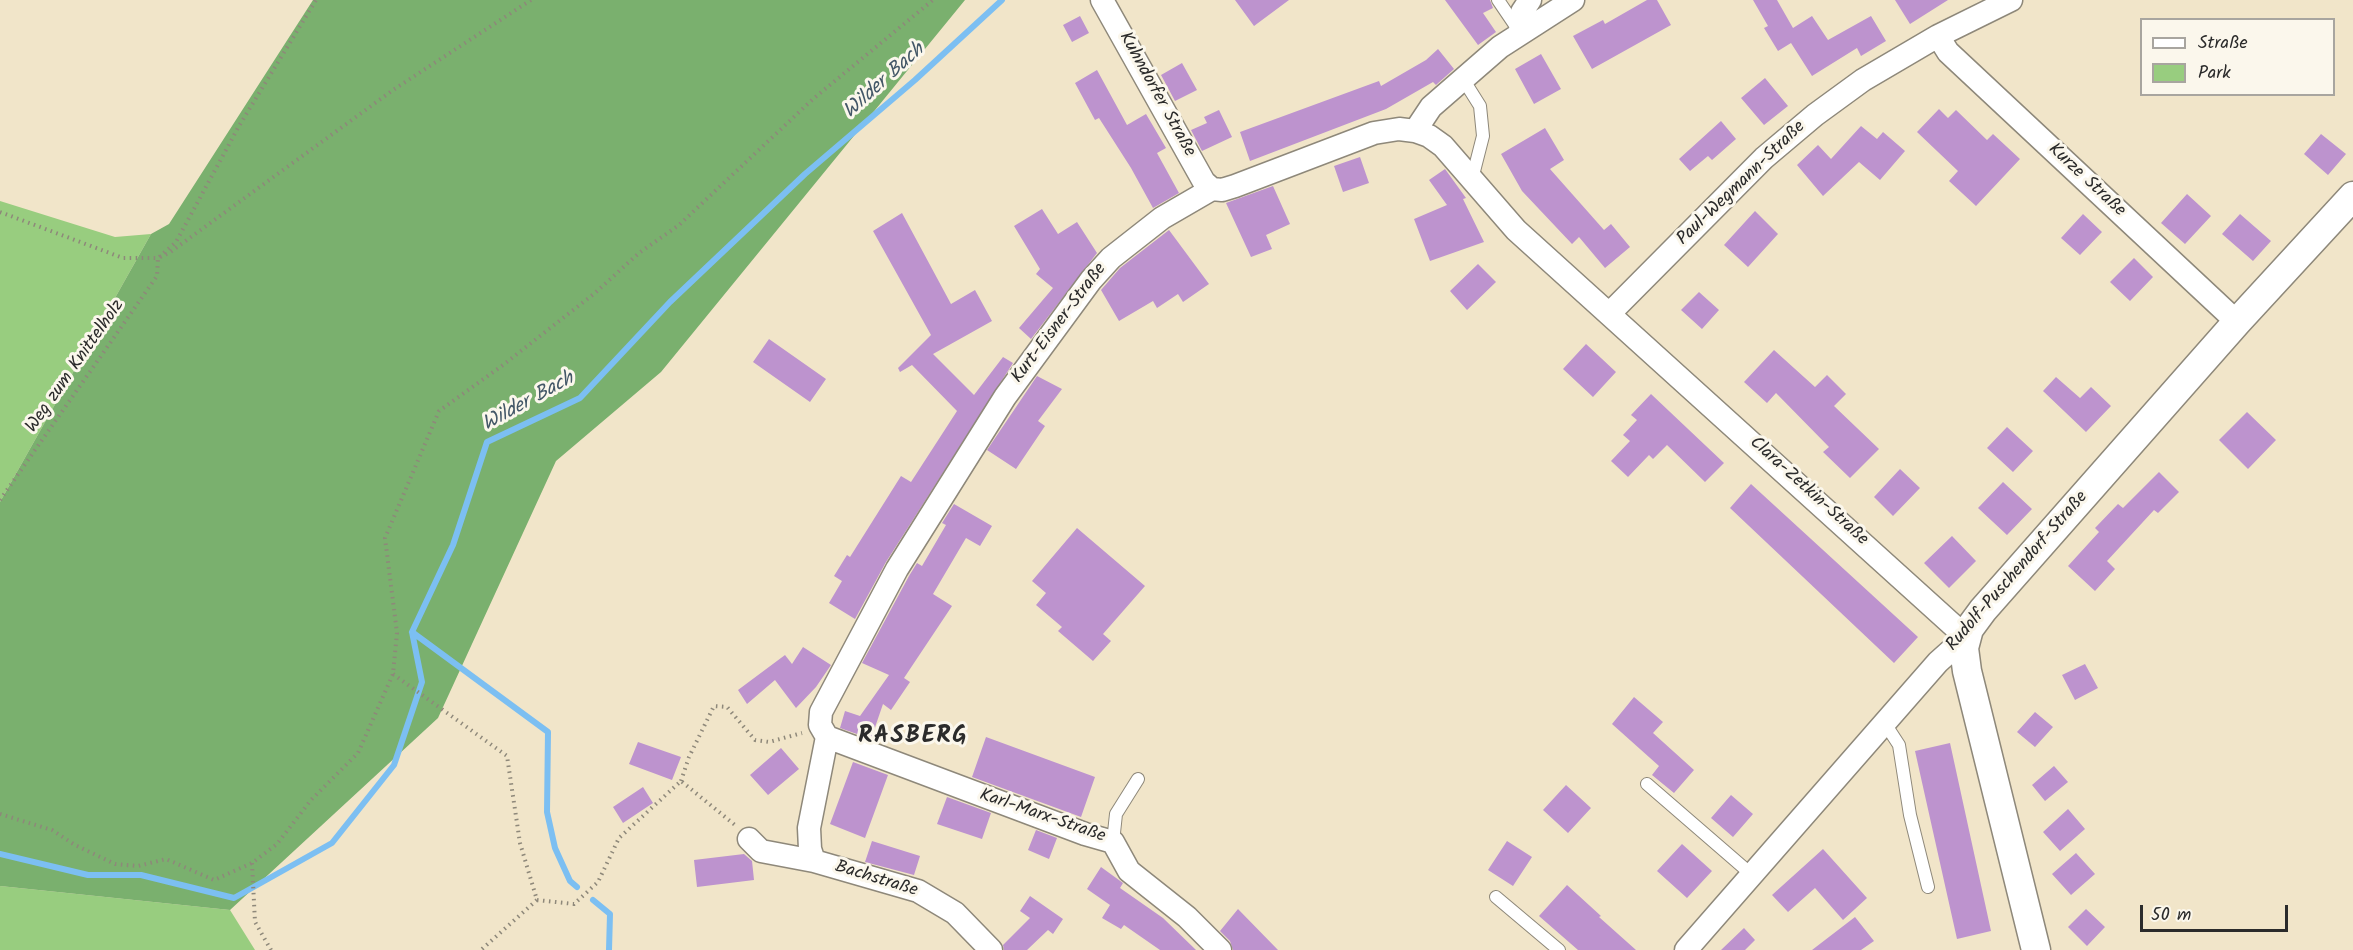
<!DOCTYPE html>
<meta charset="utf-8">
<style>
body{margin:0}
#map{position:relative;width:2353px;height:950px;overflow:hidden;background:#f1e5c9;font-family:Kalam,sans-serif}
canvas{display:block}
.legend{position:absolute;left:2140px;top:18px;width:195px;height:78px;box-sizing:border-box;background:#fbf7ec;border:2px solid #a8a59f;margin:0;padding:8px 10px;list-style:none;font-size:18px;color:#2b2b2b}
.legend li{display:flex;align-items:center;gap:12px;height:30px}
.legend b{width:30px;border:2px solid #a8a59f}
.scale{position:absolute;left:2140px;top:905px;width:148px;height:27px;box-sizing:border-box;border:3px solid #2b2b2b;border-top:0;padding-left:8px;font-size:18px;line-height:21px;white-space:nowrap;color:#2b2b2b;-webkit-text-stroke:4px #fbf7ec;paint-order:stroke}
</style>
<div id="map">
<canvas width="2353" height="950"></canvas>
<ul class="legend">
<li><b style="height:8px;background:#fff"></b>Straße</li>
<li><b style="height:16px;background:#98cd7f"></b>Park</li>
</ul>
<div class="scale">50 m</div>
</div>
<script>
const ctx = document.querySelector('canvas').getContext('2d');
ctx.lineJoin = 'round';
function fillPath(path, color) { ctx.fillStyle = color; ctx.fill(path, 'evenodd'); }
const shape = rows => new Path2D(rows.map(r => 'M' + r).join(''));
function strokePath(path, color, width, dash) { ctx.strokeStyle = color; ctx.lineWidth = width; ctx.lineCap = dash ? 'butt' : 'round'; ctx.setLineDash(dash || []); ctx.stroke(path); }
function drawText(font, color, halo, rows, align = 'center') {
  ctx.font = font + ' Kalam,sans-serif'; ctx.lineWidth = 6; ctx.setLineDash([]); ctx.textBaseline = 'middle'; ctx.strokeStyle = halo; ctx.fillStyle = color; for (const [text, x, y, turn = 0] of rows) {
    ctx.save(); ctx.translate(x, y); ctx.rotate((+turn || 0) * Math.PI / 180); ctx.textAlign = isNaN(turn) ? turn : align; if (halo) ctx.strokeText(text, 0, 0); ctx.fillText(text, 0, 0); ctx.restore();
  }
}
const green = shape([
 [0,201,115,237,151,234,0,502],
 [0,886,230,910,255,950,0,950]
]);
const forest = shape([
 [313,0,965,0,661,372,556,461,438,718,230,910,0,886,0,502,151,234,169,224]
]);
const stream = shape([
 [412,632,453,545,487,442,580,398,670,302,805,174,915,80,1002,0],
 [412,632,548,732,547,812,555,848,570,881,577,887],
 [0,854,88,875,141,875,234,898,332,843,394,765,422,682,412,632],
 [593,900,610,914,609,950]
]);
const building = shape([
 [1235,0,1289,0,1254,26],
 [1445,0,1490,0,1493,8,1483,13,1496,32,1478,45],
 [1647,0,1657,0,1671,25,1592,69,1573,36,1603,20,1605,24],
 [1753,0,1777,0,1793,28,1812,16,1828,40,1871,16,1886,41,1861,56,1857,48,1812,76,1791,43,1778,51,1764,28,1768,26],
 [1895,0,1948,0,1910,24],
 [1080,16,1089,33,1072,42,1063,25],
 [1438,49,1454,69,1436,85,1433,82,1386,109,1250,161,1240,132,1379,81,1381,86,1426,60],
 [1541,54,1561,89,1534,104,1515,69],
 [1182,63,1197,90,1175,101,1161,75],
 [1097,70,1127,125,1146,114,1166,148,1157,153,1179,193,1153,208,1131,168,1099,118,1095,120,1075,83],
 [1765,78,1788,106,1764,125,1741,98],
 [1939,109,1948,118,1956,110,1987,140,1993,134,2020,159,1976,206,1949,181,1958,171,1917,132],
 [1219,110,1232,137,1202,151,1191,130,1207,123,1204,117],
 [1721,121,1736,139,1712,160,1708,156,1690,171,1679,159],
 [1861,126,1877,139,1883,132,1905,151,1880,180,1859,162,1823,196,1797,165,1818,145,1831,159],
 [1545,128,1564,160,1550,169,1604,230,1611,224,1630,247,1605,268,1579,237,1572,244,1522,191,1501,154],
 [2321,134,2346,154,2328,175,2304,154],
 [1360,157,1369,183,1343,192,1334,166],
 [1445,169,1466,198,1463,199,1484,242,1430,261,1414,219,1447,205,1429,180],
 [1273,186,1290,224,1266,235,1272,249,1251,257,1226,203],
 [2187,194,2211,216,2185,244,2161,223],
 [1042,209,1058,234,1077,222,1097,253,1031,339,1019,328,1053,288,1036,274,1040,269,1014,226],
 [1755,211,1778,234,1748,267,1724,245],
 [902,213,951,304,975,290,992,321,933,354,974,395,1003,357,1013,363,886,562,855,619,829,603,842,581,834,576,847,555,850,557,901,476,911,482,957,411,912,365,900,372,898,368,931,335,873,231],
 [2083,214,2102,232,2080,255,2061,238],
 [2240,214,2271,241,2253,261,2222,234],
 [1169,230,1209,284,1183,302,1178,294,1157,308,1153,301,1119,321,1101,290,1120,268],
 [2134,258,2153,277,2130,301,2110,282],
 [1478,264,1496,282,1467,310,1450,291],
 [1699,292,1719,310,1702,329,1681,310],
 [769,339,826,379,810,402,753,362],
 [1586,344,1616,372,1593,397,1563,369],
 [1774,350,1815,387,1827,375,1846,394,1834,406,1879,449,1850,478,1823,452,1829,447,1776,393,1767,403,1744,382],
 [1037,376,1062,389,1038,421,1045,426,1016,469,987,450],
 [2056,377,2080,398,2091,387,2111,406,2086,432,2043,391],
 [1651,394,1724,463,1705,482,1667,445,1653,459,1649,455,1628,477,1611,461,1630,441,1623,435,1637,420,1631,415],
 [2247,412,2276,440,2248,469,2219,440],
 [2007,427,2033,451,2013,472,1987,448],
 [1900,469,1920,488,1893,516,1874,497],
 [2159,472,2179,492,2158,513,2154,510,2107,561,2115,569,2095,591,2068,566,2099,532,2095,528,2118,504,2123,508],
 [2003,482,2032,509,2007,535,1978,508],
 [1751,484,1918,637,1894,663,1730,508],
 [954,504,992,526,980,546,966,538,933,594,952,606,904,678,910,682,891,710,883,704,871,739,840,728,845,711,860,716,889,675,862,663,909,576,917,563,922,566,946,525,942,523],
 [1077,528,1145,586,1103,634,1111,641,1093,661,1058,631,1062,627,1036,605,1046,593,1032,581],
 [1952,536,1976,561,1949,588,1924,563],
 [803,647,831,665,816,687,796,708,775,680,747,704,738,690,785,655,792,664],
 [2085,664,2098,688,2075,700,2062,675],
 [1634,697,1663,722,1653,733,1694,770,1674,793,1652,775,1659,766,1612,724],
 [2035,712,2053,727,2035,747,2017,732],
 [986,737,1095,777,1081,817,972,777],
 [638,742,681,757,672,780,629,764],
 [1950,743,1991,931,1957,939,1915,751],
 [781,748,799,769,768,795,750,775],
 [853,762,888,775,865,838,830,824],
 [2054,766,2068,782,2045,801,2032,785],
 [1566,785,1591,808,1568,833,1543,810],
 [643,787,653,803,623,823,613,807],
 [1731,795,1753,814,1733,837,1711,818],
 [947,797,991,813,982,839,937,824],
 [2068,809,2085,829,2060,851,2043,832],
 [1036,830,1057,838,1049,859,1028,850],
 [872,841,920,856,914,875,865,862],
 [1507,841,1532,857,1513,886,1488,870],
 [1682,844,1712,871,1687,898,1657,871],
 [1823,849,1867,898,1843,920,1815,888,1788,912,1772,895],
 [2076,853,2095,874,2071,895,2052,874],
 [744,854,752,861,754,880,697,887,694,860],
 [1101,867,1123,883,1120,888,1163,918,1196,950,1160,950,1124,925,1121,929,1102,918,1110,905,1087,889],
 [1567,885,1601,916,1599,917,1636,950,1578,950,1539,916],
 [1030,896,1063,919,1053,934,1048,930,1027,950,1004,950,1003,945,1030,918,1020,911],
 [1238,909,1278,950,1233,950,1230,941,1220,931],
 [2086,909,2105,927,2087,946,2068,927],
 [1855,917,1874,941,1861,950,1812,950],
 [1744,928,1755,940,1745,950,1721,950]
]);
const path = shape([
 [0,212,123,258,158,258,176,242,239,126,316,0],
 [0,500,157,276,158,258,169,253,393,90,531,0],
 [393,674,507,756,520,843,537,900,481,950],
 [681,781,689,757,714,706,727,707,755,740,769,742,802,733],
 [0,814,52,830,75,845,115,864,138,866,166,859,214,880,252,863,277,844,311,800,358,753,393,674,397,633,385,538,439,411,503,365,595,293,639,253,679,225,813,99,933,0],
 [252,863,255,922,271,950],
 [537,900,574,904,598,882,619,838,681,781,735,825]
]);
const service = shape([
 [1498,0,1519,31],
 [1463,79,1480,106,1483,136,1472,179],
 [1884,722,1899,745,1910,815,1928,887],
 [1647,784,1751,874],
 [1113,842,1116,814,1138,779],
 [1496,897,1559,950]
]);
const minor = shape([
 [1102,0,1204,182,1212,189],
 [1520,32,1522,12,1530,0],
 [1938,36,1948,52,2237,322],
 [1415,131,1431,107,1500,47,1573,0],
 [1610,313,1764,158,1815,115,1863,80,1938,36,2011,0],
 [827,737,820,725,821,712,897,569,1005,397,1091,280,1111,258,1162,218,1212,189,1222,190,1235,186,1374,133,1399,129,1415,131,1429,136,1443,146,1516,230,1966,637,1938,662,1686,950],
 [827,737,1085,834,1113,842,1129,871,1187,917,1220,950],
 [827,737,809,828,810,849,814,861,918,891,955,913,991,950],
 [749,839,761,851,814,861]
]);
const tertiary = shape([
 [2036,950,1967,671,1964,648,1969,629,1983,610,2237,322,2353,196]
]);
const streetNames = [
 ["Kuhndorfer Straße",1156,95,61],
 ["Kurze Straße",2086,181,43],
 ["Paul-Wegmann-Straße",1742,184,-44],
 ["Kurt-Eisner-Straße",1060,324,-53],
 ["Weg zum Knittelholz",76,367,-55],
 ["Clara-Zetkin-Straße",1808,492,42],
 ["Rudolf-Puschendorf-Straße",2018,572,-49],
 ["Karl-Marx-Straße",1042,817,19],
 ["Bachstraße",876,880,17]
];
const waterNames = [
 ["Wilder Bach",885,82,-42],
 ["Wilder Bach",529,403,-29]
];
const districtNames = [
 ["RASBERG",913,738]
];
fillPath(green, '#98cd7f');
fillPath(forest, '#7ab06e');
strokePath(stream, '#7cbff2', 6);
fillPath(building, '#bd93ce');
strokePath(service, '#8e887a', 14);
strokePath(minor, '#8e887a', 25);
strokePath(tertiary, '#8e887a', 31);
strokePath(path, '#8e887a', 4, [1.5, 4.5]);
strokePath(service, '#fff', 12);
strokePath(minor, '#fff', 22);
strokePath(tertiary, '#fff', 28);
drawText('18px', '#2b2b2b', '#fbf7ec', streetNames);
drawText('italic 20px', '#435767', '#fbf7ec', waterNames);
ctx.letterSpacing = '1.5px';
drawText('bold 24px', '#2b2b2b', '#fbf7ec', districtNames);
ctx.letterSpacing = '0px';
</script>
